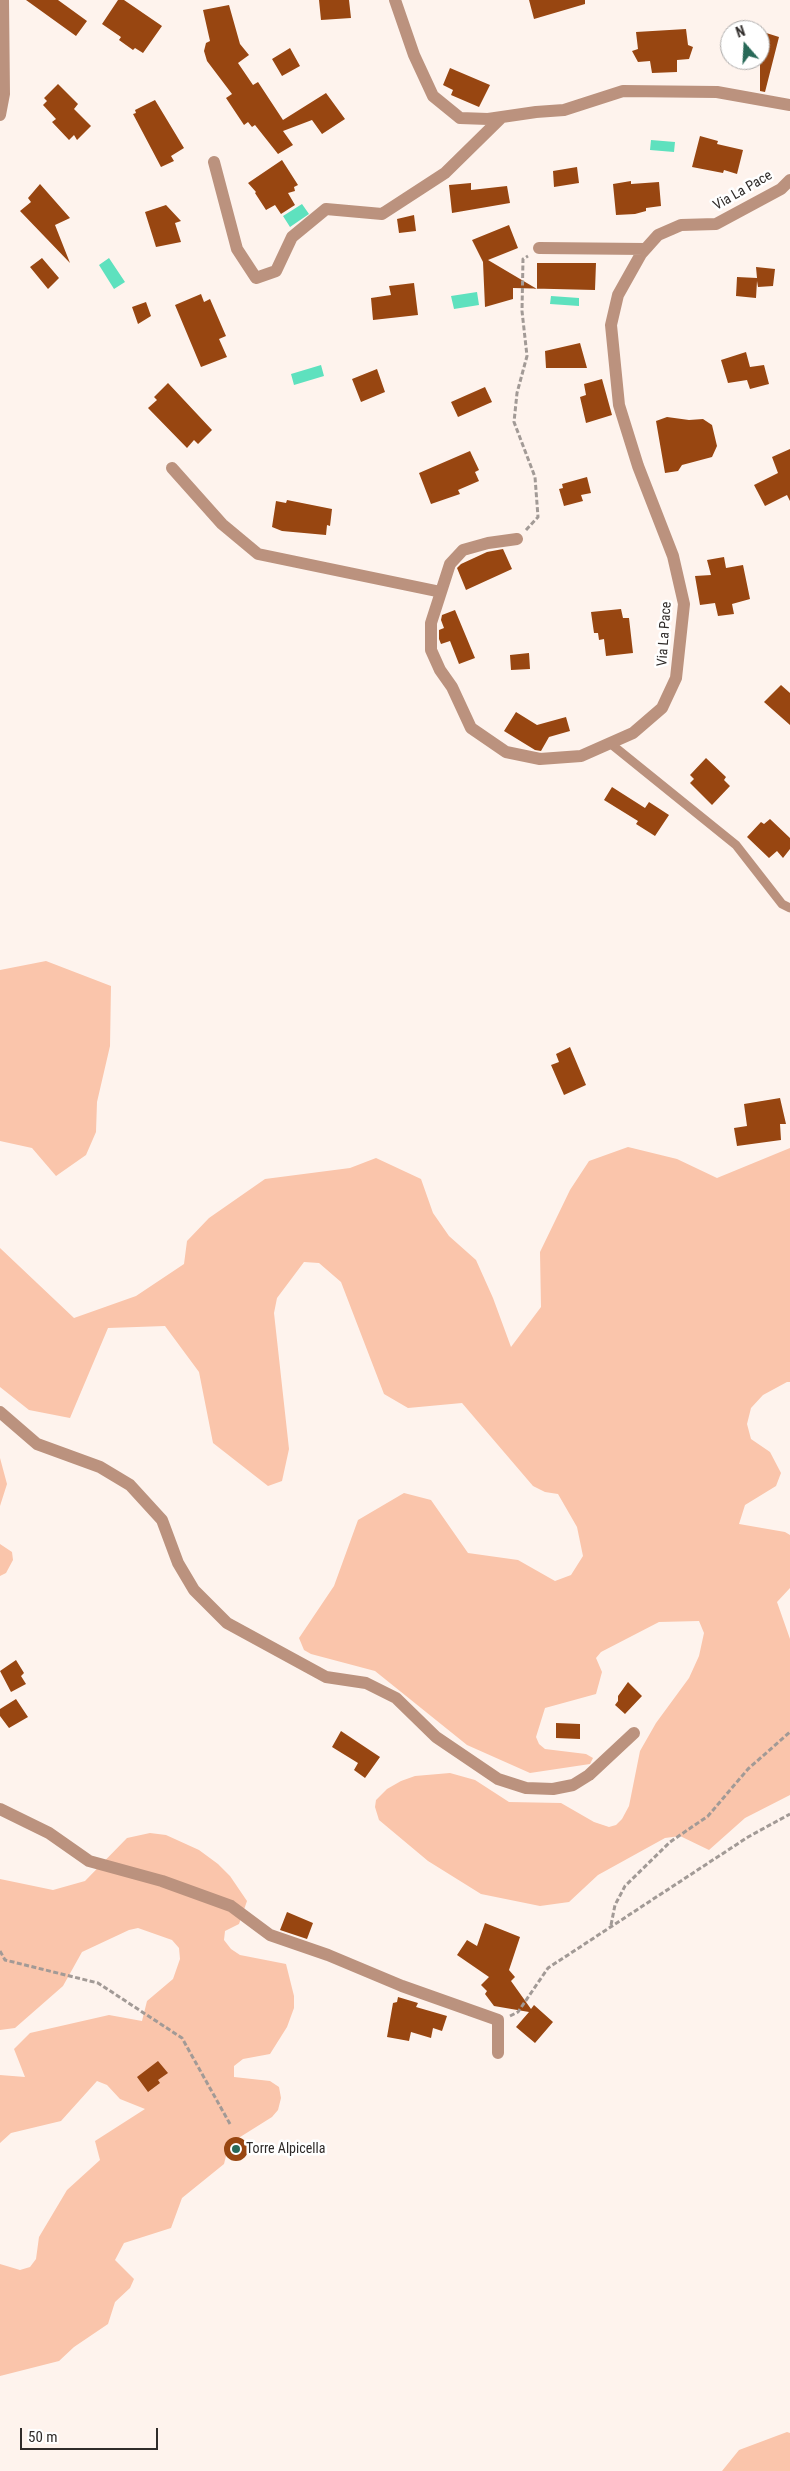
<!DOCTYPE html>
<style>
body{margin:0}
#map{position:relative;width:790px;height:2471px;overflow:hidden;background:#fef3ed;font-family:"Roboto Condensed",sans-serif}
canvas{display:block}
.north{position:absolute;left:720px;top:20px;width:50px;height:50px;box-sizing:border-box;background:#fff;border:1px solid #acaaa9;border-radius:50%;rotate:341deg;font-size:14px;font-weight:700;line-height:20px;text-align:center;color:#2f2b29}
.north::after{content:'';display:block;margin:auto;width:18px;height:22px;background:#286958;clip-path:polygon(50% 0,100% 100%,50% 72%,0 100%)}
.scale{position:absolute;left:20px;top:2428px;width:138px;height:22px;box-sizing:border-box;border:2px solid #2f2b29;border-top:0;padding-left:6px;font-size:15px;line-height:18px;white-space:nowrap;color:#2f2b29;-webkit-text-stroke:4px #fff;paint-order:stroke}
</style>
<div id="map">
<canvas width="790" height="2471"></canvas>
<div class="north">N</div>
<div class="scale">50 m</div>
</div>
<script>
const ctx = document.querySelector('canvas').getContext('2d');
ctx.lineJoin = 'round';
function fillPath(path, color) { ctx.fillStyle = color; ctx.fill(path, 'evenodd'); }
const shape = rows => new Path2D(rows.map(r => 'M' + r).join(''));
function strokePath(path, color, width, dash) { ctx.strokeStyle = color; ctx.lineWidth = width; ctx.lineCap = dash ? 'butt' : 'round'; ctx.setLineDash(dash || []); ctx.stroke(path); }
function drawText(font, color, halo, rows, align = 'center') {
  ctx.font = font + ' "Roboto Condensed",sans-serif'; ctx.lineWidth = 5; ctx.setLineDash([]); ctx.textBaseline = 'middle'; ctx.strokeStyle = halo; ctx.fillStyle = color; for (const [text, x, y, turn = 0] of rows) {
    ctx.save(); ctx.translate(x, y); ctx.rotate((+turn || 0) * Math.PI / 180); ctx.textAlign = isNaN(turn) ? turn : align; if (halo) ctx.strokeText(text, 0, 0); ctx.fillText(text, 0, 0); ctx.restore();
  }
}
const green = shape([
 [46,961,111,986,110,1046,97,1102,96,1132,86,1155,56,1176,32,1148,0,1141,0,970],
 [628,1147,677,1159,717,1178,790,1148,790,1382,787,1382,763,1395,751,1408,747,1424,751,1439,770,1452,781,1473,776,1486,745,1505,739,1524,785,1532,790,1535,790,1588,777,1602,790,1639,790,1795,745,1818,709,1850,680,1836,665,1838,598,1875,569,1902,540,1906,481,1894,428,1861,379,1820,375,1807,376,1800,387,1789,401,1781,415,1776,450,1773,475,1780,509,1802,561,1803,594,1822,609,1827,616,1825,622,1819,629,1806,640,1751,656,1723,689,1678,699,1656,704,1633,699,1621,659,1622,601,1652,596,1658,602,1672,596,1694,545,1708,536,1737,539,1744,545,1749,586,1754,593,1758,590,1764,530,1773,467,1745,375,1671,311,1654,304,1650,299,1638,334,1586,358,1520,404,1493,431,1500,468,1553,518,1560,555,1581,571,1575,583,1556,577,1527,558,1494,545,1492,533,1486,462,1403,408,1408,384,1394,341,1282,319,1263,304,1262,277,1298,274,1313,289,1449,282,1481,268,1486,213,1443,199,1372,165,1326,108,1328,70,1418,29,1410,0,1387,0,1248,74,1318,136,1296,184,1264,187,1241,209,1218,265,1179,350,1168,376,1158,421,1179,433,1213,449,1236,476,1260,493,1298,511,1347,541,1307,540,1252,570,1190,589,1161],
 [0,1458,7,1484,0,1506],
 [0,1544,12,1552,13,1560,6,1573,0,1576],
 [150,1833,166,1835,199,1850,218,1864,230,1876,247,1901,239,1924,225,1931,224,1940,231,1949,240,1955,286,1964,294,1996,294,2008,287,2027,270,2054,243,2059,234,2066,234,2077,270,2081,279,2087,281,2098,278,2110,272,2117,229,2144,224,2164,182,2198,171,2228,124,2243,115,2260,134,2279,130,2288,115,2302,108,2324,74,2347,59,2361,0,2376,0,2264,20,2270,30,2267,36,2259,39,2237,67,2190,100,2160,95,2141,145,2109,120,2099,107,2085,97,2081,61,2121,11,2133,0,2143,0,2075,25,2077,14,2049,30,2033,109,2015,142,2021,147,2001,173,1979,180,1959,179,1948,172,1940,138,1928,129,1930,82,1952,63,1986,15,2028,0,2030,0,1879,53,1890,85,1881,127,1838],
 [787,2432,790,2433,790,2471,722,2471,739,2450]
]);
const water = shape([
 [651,140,675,142,674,152,650,150],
 [302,204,309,214,290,227,283,216],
 [109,258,125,282,114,289,99,265],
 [477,292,479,305,454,309,451,296],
 [551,296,579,298,579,306,550,304],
 [321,365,324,376,294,385,291,374]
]);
const building = shape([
 [26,0,58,0,87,21,76,36],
 [118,0,124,0,162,26,143,53,135,48,133,50,119,40,121,37,102,24],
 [319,0,349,0,351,18,321,20],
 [529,0,585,0,585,4,534,19],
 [229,5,240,44,249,55,238,63,253,85,258,82,283,120,326,93,345,119,322,134,312,120,283,131,293,145,278,154,255,125,252,127,248,122,244,125,226,98,232,94,207,61,204,51,206,43,210,41,203,10],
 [686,29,688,45,693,47,689,59,677,60,677,72,652,73,650,61,638,62,632,51,638,49,636,32],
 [760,31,779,37,765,92,760,91],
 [290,48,300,66,282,76,272,59],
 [450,68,490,85,479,107,451,95,453,90,443,85],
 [58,84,78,104,74,109,91,126,77,140,74,135,69,140,52,122,56,119,43,105,47,101,44,98],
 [155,100,184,148,171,156,174,161,161,167,133,114,136,113,135,110],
 [700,136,718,141,717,144,743,150,737,174,724,170,723,173,692,167],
 [282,160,298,185,294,187,295,191,288,193,295,205,281,214,275,205,266,210,255,193,256,192,248,183],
 [577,167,579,183,554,187,553,171],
 [631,181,631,184,659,182,661,206,646,208,646,211,635,214,616,215,613,184],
 [471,183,471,190,507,186,510,203,452,213,449,185],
 [40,184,70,218,55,225,70,263,20,211,31,202,28,198],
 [166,205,181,221,175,223,181,242,156,247,145,212],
 [414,215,416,231,399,233,397,219],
 [509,225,518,248,488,260,537,289,537,263,596,263,595,290,513,288,513,299,485,307,483,262,472,240],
 [42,258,59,278,48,289,30,267],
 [756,267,775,269,773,286,758,287,757,281,756,298,736,296,737,277,757,278],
 [414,283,418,315,373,320,371,298,391,295,389,286],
 [201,294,204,302,210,299,226,336,219,339,227,357,201,367,175,305],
 [146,302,151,316,138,324,132,307],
 [580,343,587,368,546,368,545,351],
 [746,352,750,367,764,365,769,384,750,389,747,380,728,383,721,360],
 [377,369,385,392,361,402,352,379],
 [602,379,612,415,586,423,580,397,586,395,584,384],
 [168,383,212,430,198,444,194,440,187,448,148,408,157,400,154,397],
 [485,387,492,402,458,417,451,402],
 [667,417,689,420,703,419,712,425,717,446,712,457,682,465,678,471,665,473,656,421],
 [790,449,790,501,787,495,765,506,754,485,778,473,772,457],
 [470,451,479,470,475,472,479,481,458,490,460,494,431,504,419,473],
 [587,477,591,493,581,495,583,501,564,506,559,489,563,488,562,484],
 [287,500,332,509,330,526,327,525,326,535,282,531,272,527,276,501,286,503],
 [503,549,512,569,466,590,457,568,461,564,487,552],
 [724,557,726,568,743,565,750,599,732,604,734,614,718,616,715,603,700,605,695,576,711,575,707,560],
 [621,609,623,618,629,618,633,653,606,656,604,639,599,640,598,633,594,633,591,612],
 [455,610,475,658,459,664,450,641,441,644,439,639,439,630,444,628,441,620,442,615],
 [529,653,530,669,511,670,510,655],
 [781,685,790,693,790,725,764,702],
 [516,712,537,725,566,717,570,731,549,737,541,751,535,750,504,731],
 [706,758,726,777,724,780,730,786,712,805,690,783,694,779,690,775],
 [612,787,645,808,649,802,669,815,655,836,636,824,638,821,604,800],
 [770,819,790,838,790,849,783,858,777,851,769,858,747,837,761,822,764,824],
 [570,1047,586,1085,564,1095,551,1065,559,1062,556,1054],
 [780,1098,786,1124,780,1124,781,1140,737,1146,734,1128,747,1126,744,1104],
 [16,1660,24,1673,21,1676,26,1684,11,1692,0,1671],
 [628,1682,642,1696,625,1714,615,1705,618,1701,618,1696],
 [16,1699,28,1717,9,1728,0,1716,0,1709],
 [556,1723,580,1724,580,1739,556,1738],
 [341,1731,380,1757,365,1778,354,1770,358,1763,332,1747],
 [287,1912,313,1923,307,1939,280,1930],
 [485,1923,520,1937,509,1970,515,1977,511,1981,531,2009,534,2005,553,2022,535,2043,516,2027,529,2012,494,2006,485,1994,487,1991,481,1985,489,1977,457,1955,467,1940,477,1946],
 [398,1997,418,2003,416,2007,447,2016,442,2031,433,2028,431,2038,411,2032,409,2041,387,2037,393,2003,397,2002],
 [158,2061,168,2073,158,2080,160,2083,148,2092,137,2077],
 '224 2149a12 12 0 1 1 24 0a12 12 0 1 1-24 0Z'
]);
const path = shape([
 [526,530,538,517,535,477,514,422,517,393,527,356,522,311,523,259,528,256],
 [611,1925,615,1905,625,1886,670,1842,708,1816,748,1769,790,1732],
 [0,1951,5,1960,98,1983,182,2038,230,2124],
 [510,2016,518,2012,548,1968,748,1837,790,1814]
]);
const service = shape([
 [611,744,736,845,782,904,790,908]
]);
const minor = shape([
 [395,0,414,55,433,96,460,118,488,119,536,112,564,110,623,91,717,92,790,105],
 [0,115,4,94,3,0],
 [214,162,237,249,256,278,276,271,292,237,326,209,382,214,445,173,502,117],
 [539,248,645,249],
 [172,468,222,524,258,554,441,592],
 [517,539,488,543,463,550,450,564,431,623,431,650,440,670,452,687,471,728,506,752,540,759,581,756,633,733,662,708,676,678,684,604,673,556,638,466,619,405,611,325,618,295,641,254,658,235,681,225,716,224,781,189,790,180],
 [0,1412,37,1444,100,1467,130,1485,162,1520,178,1563,194,1590,227,1623,326,1677,366,1683,396,1698,436,1737,498,1779,526,1788,553,1789,573,1785,589,1775,634,1733],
 [0,1809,49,1833,89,1861,162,1881,231,1906,270,1935,328,1955,402,1986,498,2020,498,2053]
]);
const markers = [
 [236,2149,5,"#286958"]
];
const streetNames = [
 ["Via La Pace",743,191,-30],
 ["Via La Pace",665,634,-86]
];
const poiNames = [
 ["Torre Alpicella",246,2149]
];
fillPath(green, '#fac5ab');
fillPath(water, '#5ee1be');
fillPath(building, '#984611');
strokePath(path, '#a29a96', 3, [5, 2.5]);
strokePath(service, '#bb927e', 9);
strokePath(minor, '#bb927e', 12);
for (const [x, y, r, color] of markers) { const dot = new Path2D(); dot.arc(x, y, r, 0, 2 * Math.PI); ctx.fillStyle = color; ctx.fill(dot); strokePath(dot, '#fff', 2); }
drawText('14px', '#2f2b29', '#fff', streetNames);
drawText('14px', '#2f2b29', '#fff', poiNames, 'left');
</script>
